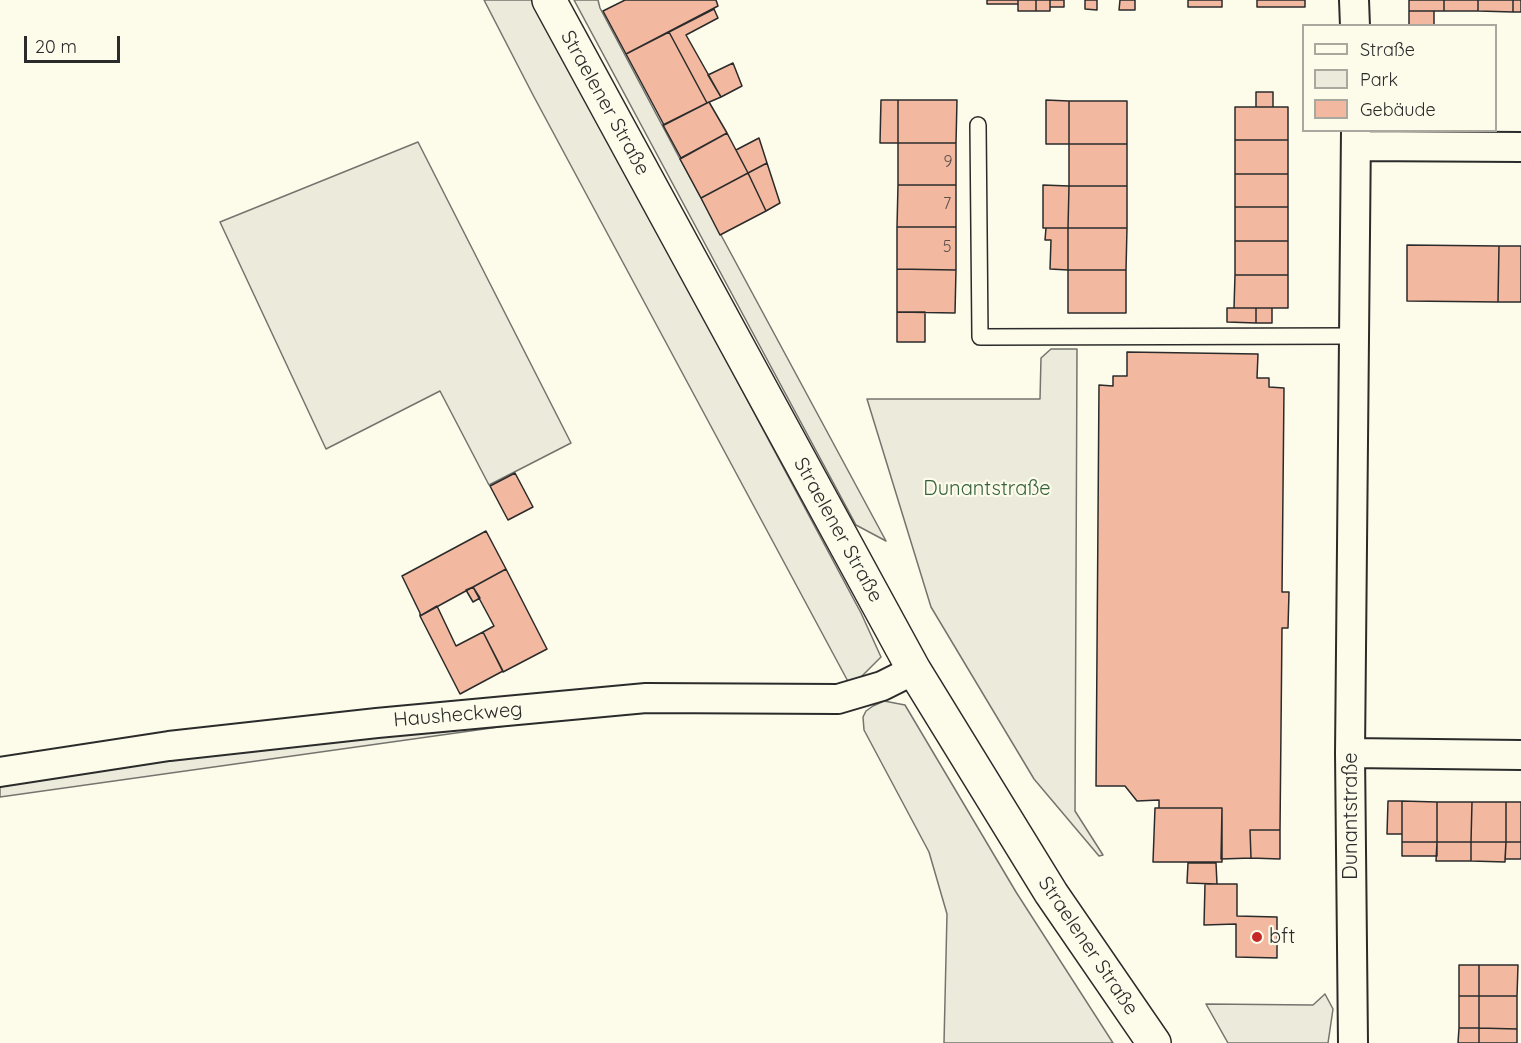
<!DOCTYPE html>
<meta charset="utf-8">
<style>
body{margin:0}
#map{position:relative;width:1521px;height:1043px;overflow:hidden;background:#fdfbea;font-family:Quicksand,sans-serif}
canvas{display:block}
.legend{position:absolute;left:1302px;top:24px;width:195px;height:108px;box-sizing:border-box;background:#fdfbea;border:2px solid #a9a89e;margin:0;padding:8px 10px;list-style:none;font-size:18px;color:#2b2b2b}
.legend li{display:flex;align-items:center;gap:12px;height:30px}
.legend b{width:30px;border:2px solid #a9a89e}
.scale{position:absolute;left:24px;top:36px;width:96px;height:27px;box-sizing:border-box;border:3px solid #2b2b2b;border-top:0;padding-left:8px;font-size:18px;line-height:21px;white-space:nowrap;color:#2b2b2b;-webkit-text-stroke:4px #fdfbea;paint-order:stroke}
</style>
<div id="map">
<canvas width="1521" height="1043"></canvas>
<ul class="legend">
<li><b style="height:8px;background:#fdfbea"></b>Straße</li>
<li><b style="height:16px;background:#ecebdb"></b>Park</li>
<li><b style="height:16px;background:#f2b8a0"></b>Gebäude</li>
</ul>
<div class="scale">20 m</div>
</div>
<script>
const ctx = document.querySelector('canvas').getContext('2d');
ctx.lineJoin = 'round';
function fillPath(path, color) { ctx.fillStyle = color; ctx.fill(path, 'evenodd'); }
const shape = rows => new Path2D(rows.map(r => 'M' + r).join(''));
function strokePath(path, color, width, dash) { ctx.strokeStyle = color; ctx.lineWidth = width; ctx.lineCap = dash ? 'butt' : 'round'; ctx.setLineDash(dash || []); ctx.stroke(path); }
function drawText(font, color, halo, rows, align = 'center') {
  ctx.font = font + ' Quicksand,sans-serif'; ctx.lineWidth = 4.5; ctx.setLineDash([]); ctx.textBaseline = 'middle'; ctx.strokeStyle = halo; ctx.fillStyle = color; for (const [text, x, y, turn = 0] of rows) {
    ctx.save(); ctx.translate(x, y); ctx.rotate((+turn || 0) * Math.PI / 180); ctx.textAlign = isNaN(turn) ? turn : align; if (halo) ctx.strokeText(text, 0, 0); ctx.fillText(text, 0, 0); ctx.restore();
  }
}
const green = shape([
 [484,0,534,0,563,55,861,613,881,657,851,687,533,95,484,0],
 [574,0,598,0,600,8,680,159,886,541,856,525,574,0],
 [418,142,571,443,489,485,440,391,326,449,220,222,418,142],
 [1051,349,1077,349,1075,811,1103,855,1099,856,1034,779,931,607,867,399,1040,399,1041,358,1051,349],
 [884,701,905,705,1016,892,1113,1043,944,1043,947,914,929,852,864,730,863,717,866,711,873,706,884,701],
 [577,716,0,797,0,782,163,759,577,716],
 [1325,994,1333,1009,1328,1043,1228,1043,1206,1004,1313,1005,1325,994]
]);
const building = shape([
 [625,0,716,0,718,6,626,54,603,11,625,0],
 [987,0,1018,0,1018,4,987,4,987,0],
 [1018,0,1036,0,1036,11,1018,11,1018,0],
 [1036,0,1050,0,1050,11,1036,11,1036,0],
 [1050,0,1064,0,1064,7,1050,7,1050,0],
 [1085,0,1097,0,1097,10,1085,9,1085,0],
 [1120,0,1135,0,1135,10,1119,10,1120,0],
 [1188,0,1222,0,1222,7,1188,7,1188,0],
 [1257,0,1305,0,1305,7,1257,7,1257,0],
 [1409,0,1444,0,1444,11,1409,11,1409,0],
 [1444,0,1478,0,1478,11,1444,11,1444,0],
 [1478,0,1513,0,1513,12,1478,11,1478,0],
 [1513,0,1521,0,1521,12,1513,12,1513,0],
 [714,9,718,18,686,35,721,97,707,103,669,32,714,9],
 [1409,11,1434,11,1434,26,1409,26,1409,11],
 [669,32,707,103,664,125,626,54,669,32],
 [733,63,742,86,721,97,708,75,733,63],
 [1256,92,1273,92,1273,107,1256,107,1256,92],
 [881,100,898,100,898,143,880,143,881,100],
 [898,100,957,100,956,143,898,143,898,100],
 [1046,100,1069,101,1069,144,1046,144,1046,100],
 [1069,101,1127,101,1127,144,1069,144,1069,101],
 [709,102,727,133,681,158,663,125,709,102],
 [1235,107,1288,107,1288,140,1235,140,1235,107],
 [727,133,748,173,701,198,680,159,727,133],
 [759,138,767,163,748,173,736,150,759,138],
 [1235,140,1288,140,1288,174,1235,174,1235,140],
 [898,143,956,143,956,185,898,185,898,143],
 [1069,144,1127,144,1127,186,1069,186,1069,144],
 [767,163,780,203,766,211,748,173,767,163],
 [748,173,766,211,720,235,701,198,748,173],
 [1235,174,1288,174,1288,207,1235,207,1235,174],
 [898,185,956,185,956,227,897,227,898,185],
 [1043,185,1069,186,1068,228,1043,228,1043,185],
 [1069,186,1127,186,1127,228,1068,228,1069,186],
 [1235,207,1288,207,1288,241,1235,241,1235,207],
 [897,227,956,227,956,270,897,269,897,227],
 [1046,228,1068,228,1068,270,1050,269,1051,240,1045,240,1046,228],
 [1068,228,1127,228,1126,270,1068,270,1068,228],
 [1235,241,1288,241,1288,275,1235,275,1235,241],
 [1407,245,1499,246,1498,302,1407,301,1407,245],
 [1499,246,1521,246,1521,302,1498,302,1499,246],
 [897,269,956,270,955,313,897,312,897,269],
 [1068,270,1126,270,1126,313,1068,313,1068,270],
 [1235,275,1288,275,1288,308,1234,308,1235,275],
 [1227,308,1256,308,1256,323,1227,322,1227,308],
 [1256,308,1272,308,1272,323,1256,323,1256,308],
 [897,312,925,312,925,342,897,342,897,312],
 [1127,352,1258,354,1257,378,1269,378,1269,387,1284,388,1282,592,1289,592,1288,628,1282,628,1280,830,1250,830,1251,858,1221,859,1222,808,1159,808,1159,800,1137,801,1125,786,1096,786,1099,385,1113,386,1113,376,1127,376,1127,352],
 [515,473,533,507,508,520,490,486,515,473],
 [486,531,506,569,420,616,420,613,402,576,486,531],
 [506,569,547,649,503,672,483,632,494,626,473,587,506,569],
 [473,587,480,598,473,602,466,590,473,587],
 [437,606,456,646,483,632,503,671,460,694,420,616,437,606],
 [1388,801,1402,801,1402,834,1387,834,1388,801],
 [1402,801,1437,802,1437,842,1402,842,1402,801],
 [1437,802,1472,802,1471,842,1437,842,1437,802],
 [1472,802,1506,802,1506,842,1471,842,1472,802],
 [1506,802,1521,802,1521,842,1506,842,1506,802],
 [1155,808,1222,808,1222,862,1153,862,1155,808],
 [1250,830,1280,830,1280,859,1251,858,1250,830],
 [1402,842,1437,842,1437,856,1402,856,1402,842],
 [1437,842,1471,842,1471,861,1436,861,1437,842],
 [1471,842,1506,842,1505,862,1471,861,1471,842],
 [1506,842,1521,842,1521,859,1505,859,1506,842],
 [1188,863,1216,863,1217,884,1187,883,1188,863],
 [1205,884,1237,884,1237,916,1277,917,1277,958,1236,957,1236,924,1204,925,1205,884],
 [1459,965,1479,965,1479,996,1459,996,1459,965],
 [1479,965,1518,965,1517,996,1479,996,1479,965],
 [1459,996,1479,996,1479,1028,1459,1028,1459,996],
 [1479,996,1517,996,1517,1029,1479,1028,1479,996],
 [1459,1028,1479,1028,1479,1043,1458,1043,1459,1028],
 [1479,1028,1517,1029,1517,1043,1479,1043,1479,1028]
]);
const lane = shape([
 [978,125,980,337,1354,336]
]);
const street = shape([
 [1354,0,1355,26],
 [1356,146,1521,147],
 [1350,753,1521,755],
 [0,772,169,746,377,723,646,698,838,699,882,686,914,670],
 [1353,1043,1350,753,1356,130]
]);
const secondary = shape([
 [549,0,914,670,1051,893,1154,1043]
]);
const markers = [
 [1257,937,6,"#c62828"]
];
const numberNames = [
 ["9",948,162],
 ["7",947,204],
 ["5",947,247]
];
const streetNames = [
 ["Straelener Straße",605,103,61],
 ["Straelener Straße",838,530,61],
 ["Hausheckweg",458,715,-5],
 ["Dunantstraße",1351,816,-90],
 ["Straelener Straße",1088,946,56]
];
const parkNames = [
 ["Dunantstraße",987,489]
];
const poiNames = [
 ["bft",1269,937]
];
fillPath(green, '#ecebdb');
strokePath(green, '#74746e', 1.5);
fillPath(building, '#f2b8a0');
strokePath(building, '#2b2b2b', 1.5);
strokePath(lane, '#2b2b2b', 18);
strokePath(street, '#2b2b2b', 32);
strokePath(secondary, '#2b2b2b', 36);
strokePath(lane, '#fdfbea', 15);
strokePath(street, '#fdfbea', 28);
strokePath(secondary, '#fdfbea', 33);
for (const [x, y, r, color] of markers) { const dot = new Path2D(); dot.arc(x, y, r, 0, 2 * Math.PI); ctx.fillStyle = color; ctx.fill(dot); strokePath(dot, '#fdfbea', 2); }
drawText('16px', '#5d4e48', null, numberNames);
drawText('20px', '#2b2b2b', '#fdfbea', streetNames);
drawText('20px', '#34623c', '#fdfbea', parkNames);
drawText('20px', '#2b2b2b', '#fdfbea', poiNames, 'left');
</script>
